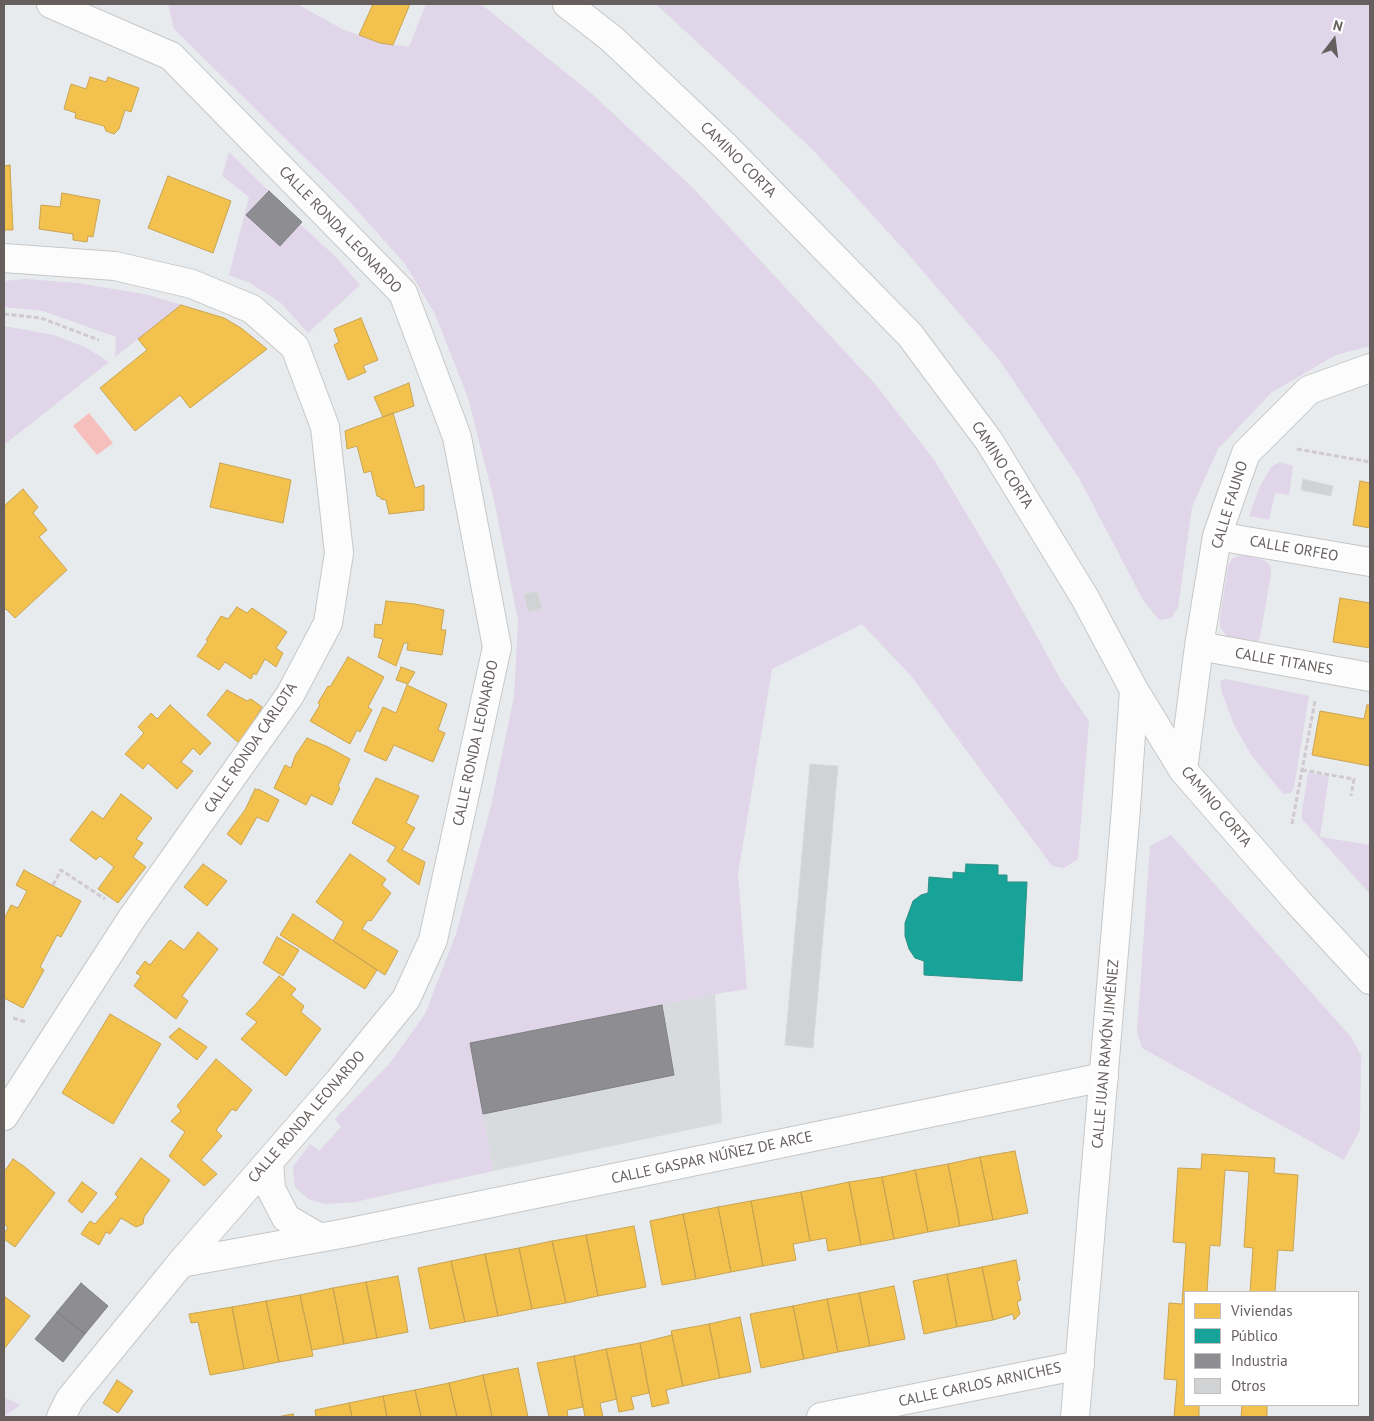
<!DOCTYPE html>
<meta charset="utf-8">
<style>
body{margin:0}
#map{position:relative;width:1374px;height:1421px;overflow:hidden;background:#e8ebed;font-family:"PT Sans",sans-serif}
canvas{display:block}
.frame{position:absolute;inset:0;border:5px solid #665f5d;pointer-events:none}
.legend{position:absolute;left:1184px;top:1291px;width:175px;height:115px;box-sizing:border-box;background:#fff;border:1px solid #c2bfbe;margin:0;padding:6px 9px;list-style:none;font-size:15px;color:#665f5d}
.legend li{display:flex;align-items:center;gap:10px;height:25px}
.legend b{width:25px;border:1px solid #c2bfbe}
.north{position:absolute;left:1309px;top:15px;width:50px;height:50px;-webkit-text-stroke:4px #fff;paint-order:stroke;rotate:15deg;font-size:14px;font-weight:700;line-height:20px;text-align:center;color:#665f5d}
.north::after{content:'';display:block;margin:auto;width:18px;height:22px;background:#665f5d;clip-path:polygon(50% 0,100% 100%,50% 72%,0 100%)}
</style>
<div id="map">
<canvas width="1374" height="1421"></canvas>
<div class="frame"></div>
<ul class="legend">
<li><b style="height:14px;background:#f2c14e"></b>Viviendas</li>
<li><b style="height:14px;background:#17a398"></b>Público</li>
<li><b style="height:14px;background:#8d8d92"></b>Industria</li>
<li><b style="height:14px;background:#d1d2d3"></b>Otros</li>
</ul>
<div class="north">N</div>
</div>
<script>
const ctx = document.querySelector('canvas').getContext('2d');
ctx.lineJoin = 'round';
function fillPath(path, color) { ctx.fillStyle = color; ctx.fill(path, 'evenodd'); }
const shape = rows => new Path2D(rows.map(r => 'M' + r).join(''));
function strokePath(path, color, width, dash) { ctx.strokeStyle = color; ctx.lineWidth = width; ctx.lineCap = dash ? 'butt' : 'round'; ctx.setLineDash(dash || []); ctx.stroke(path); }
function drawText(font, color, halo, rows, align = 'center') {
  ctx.font = font + ' "PT Sans",sans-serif'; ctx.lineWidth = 5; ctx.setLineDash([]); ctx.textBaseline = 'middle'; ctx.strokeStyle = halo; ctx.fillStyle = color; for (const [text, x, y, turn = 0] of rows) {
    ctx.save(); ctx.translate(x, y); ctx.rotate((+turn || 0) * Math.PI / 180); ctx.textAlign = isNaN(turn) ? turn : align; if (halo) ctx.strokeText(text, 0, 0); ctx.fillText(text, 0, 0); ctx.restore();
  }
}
const industrial = shape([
 [715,994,722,1123,493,1171,470,1043]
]);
const green = shape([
 [168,4,297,4,342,29,380,43,409,47,426,4,481,4,592,94,691,186,876,385,935,461,996,563,1061,680,1089,721,1078,859,1064,868,1052,866,912,677,862,624,772,669,738,874,747,989,715,994,470,1043,493,1171,355,1202,325,1204,308,1199,295,1187,293,1167,310,1144,319,1151,341,1127,335,1119,390,1063,425,1014,456,934,491,806,514,697,518,620,494,500,468,398,435,314,405,264,348,200,174,29],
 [656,4,1370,4,1370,346,1336,355,1272,392,1218,449,1192,507,1178,608,1171,618,1159,620,1143,600,1079,478,1000,361,908,254,813,150],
 [229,152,269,191,247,215,280,246,300,224,336,257,360,285,308,333,280,302,250,283,229,275,249,197,222,176],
 [25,279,77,283,149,295,181,305,115,357,116,337,43,311,4,307,4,281],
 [4,326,54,335,85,347,109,362,4,445],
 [1280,462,1293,466,1289,495,1275,493,1269,520,1249,516,1259,488,1271,467],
 [1242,555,1264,560,1270,565,1271,574,1260,637,1256,645,1232,644,1220,627,1220,617,1228,566,1233,558],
 [1226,679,1309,696,1294,787,1291,793,1284,794,1279,789,1252,756,1234,725,1222,693,1220,681],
 [1308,773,1329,776,1320,837,1370,845,1370,894,1302,819,1302,811],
 [1171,835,1351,1037,1361,1055,1360,1130,1344,1160,1142,1048,1137,1032,1150,846],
 [4,1397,20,1405,4,1417]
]);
const water = shape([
 [89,413,113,443,97,455,73,426]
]);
const homes = shape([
 [373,4,410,4,393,45,380,43,359,35,373,4],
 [90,77,106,82,108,77,139,88,131,112,125,110,119,129,114,134,106,131,104,126,75,118,76,113,64,109,71,84,86,89,90,77],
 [10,165,13,230,4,230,4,166,10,165],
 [168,176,231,201,213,253,148,228,168,176],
 [62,193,100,200,93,237,88,236,87,242,73,240,73,234,39,229,41,205,60,207,62,193],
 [181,305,224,318,241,328,267,349,190,408,180,395,135,431,100,388,147,350,138,339,181,305],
 [361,318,378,360,363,366,366,372,348,380,334,345,339,342,334,329,361,318],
 [409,383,414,406,383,417,374,397,409,383],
 [393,413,415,488,424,485,424,510,389,514,386,500,381,499,380,497,377,496,371,471,364,473,357,446,347,449,345,431,393,413],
 [220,463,291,480,283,523,210,507,220,463],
 [1360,481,1370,483,1370,528,1353,525,1360,481],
 [23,489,38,507,33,513,47,530,39,537,67,570,15,618,6,609,4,610,4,506,23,489],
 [1340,598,1370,603,1370,648,1333,642,1340,598],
 [386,601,415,604,444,610,441,630,446,630,442,655,407,650,408,643,404,643,396,666,378,657,383,639,374,637,375,624,382,625,386,601],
 [237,607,247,613,252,608,287,632,276,648,283,653,276,667,265,659,256,675,254,673,251,679,225,662,219,670,197,656,208,641,206,640,221,616,228,619,237,607],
 [348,657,384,677,368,707,372,710,360,732,357,730,350,744,310,721,320,705,318,703,328,686,330,687,348,657],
 [401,667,415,672,408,684,396,680,401,667],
 [407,685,447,704,438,730,445,733,433,762,394,745,386,761,364,751,383,707,396,713,407,685],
 [227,690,247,701,251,699,262,707,240,744,207,715,227,690],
 [170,705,211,743,200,755,193,748,181,762,193,771,177,789,148,763,143,769,125,754,144,733,138,727,151,713,157,719,170,705],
 [1367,705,1370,705,1370,766,1312,755,1320,711,1364,719,1367,705],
 [307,738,328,747,350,759,338,786,340,788,332,805,311,795,306,805,274,788,285,765,291,768,295,756,307,738],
 [376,778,419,796,406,823,415,828,402,850,425,862,419,885,387,861,396,847,352,823,376,778],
 [255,789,257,790,258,789,279,800,268,822,257,817,241,845,227,834,245,810,255,789],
 [121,794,152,818,136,839,143,843,133,857,146,867,118,903,98,889,114,867,100,856,96,860,70,840,92,811,103,819,121,794],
 [350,854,386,879,382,885,391,893,371,921,368,920,362,929,398,951,385,975,333,941,344,922,316,902,350,854],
 [203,864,227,881,207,906,184,887,203,864],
 [24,870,81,901,61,937,57,935,40,967,44,970,23,1008,4,998,4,919,11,905,18,908,27,891,16,885,24,870],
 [293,914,377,970,365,989,280,935,293,914],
 [198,932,218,949,182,996,188,1001,176,1019,134,986,141,976,136,973,145,961,150,965,170,940,184,950,198,932],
 [277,937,299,950,283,976,263,963,277,937],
 [279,976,296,989,291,995,304,1006,301,1012,321,1029,286,1076,241,1039,257,1022,246,1014,256,1004,279,976],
 [110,1014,161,1044,113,1124,62,1093,110,1014],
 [179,1028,207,1047,197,1060,169,1037,179,1028],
 [216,1059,252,1090,236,1111,232,1109,216,1130,222,1136,201,1160,217,1174,204,1186,169,1156,185,1132,171,1121,181,1111,177,1106,216,1059],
 [1015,1151,1028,1213,993,1220,980,1157,1015,1151],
 [1202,1154,1275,1158,1274,1173,1298,1175,1293,1251,1278,1250,1275,1292,1250,1292,1253,1248,1244,1247,1249,1172,1225,1170,1220,1246,1210,1245,1207,1292,1185,1292,1185,1405,1199,1405,1199,1417,1174,1417,1177,1380,1164,1379,1169,1303,1182,1304,1186,1243,1173,1242,1178,1168,1201,1169,1202,1154],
 [980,1157,993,1220,960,1226,948,1164,980,1157],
 [141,1158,170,1180,144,1217,143,1224,136,1227,121,1218,110,1234,106,1232,99,1245,81,1234,90,1221,95,1224,118,1197,115,1194,141,1158],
 [13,1159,25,1167,55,1193,15,1247,4,1239,4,1234,8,1227,4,1224,4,1172,13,1159],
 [948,1164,960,1226,928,1232,915,1170,948,1164],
 [915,1170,928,1232,894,1239,882,1177,915,1170],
 [882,1177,894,1239,861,1245,849,1182,882,1177],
 [82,1182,97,1193,82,1213,68,1201,82,1182],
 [849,1182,861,1245,828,1251,826,1238,810,1241,801,1192,849,1182],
 [801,1192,810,1241,793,1244,796,1260,763,1266,751,1201,801,1192],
 [751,1201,763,1266,731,1272,718,1207,751,1201],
 [718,1207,731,1272,696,1279,683,1214,718,1207],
 [683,1214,696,1279,662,1285,650,1221,683,1214],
 [634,1226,646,1287,598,1296,586,1235,634,1226],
 [586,1235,598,1296,566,1303,552,1241,586,1235],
 [552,1241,566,1303,532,1309,519,1248,552,1241],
 [519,1248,532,1309,498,1316,485,1254,519,1248],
 [485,1254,498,1316,465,1322,451,1261,485,1254],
 [1016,1260,1020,1280,1017,1281,1021,1300,1017,1302,1020,1314,1014,1320,1013,1314,993,1320,982,1267,1016,1260],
 [451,1261,465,1322,430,1329,418,1268,451,1261],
 [982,1267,993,1320,957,1327,947,1274,982,1267],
 [947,1274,957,1327,924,1334,913,1281,947,1274],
 [398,1276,408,1332,377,1338,366,1282,398,1276],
 [366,1282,377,1338,344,1344,333,1288,366,1282],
 [894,1286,905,1339,870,1346,859,1293,894,1286],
 [333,1288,344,1344,312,1350,300,1295,333,1288],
 [859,1293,870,1346,838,1352,827,1299,859,1293],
 [300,1295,313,1356,279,1362,266,1301,300,1295],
 [4,1296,30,1316,4,1349,4,1296],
 [827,1299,838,1352,804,1359,793,1306,827,1299],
 [266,1301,279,1362,244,1369,232,1307,266,1301],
 [793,1306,804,1359,761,1368,750,1314,793,1306],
 [232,1307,244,1369,210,1375,198,1322,191,1323,189,1314,232,1307],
 [740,1317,751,1372,720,1378,709,1324,740,1317],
 [709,1324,720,1378,683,1386,671,1331,709,1324],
 [672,1335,683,1386,666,1390,669,1403,652,1407,640,1343,672,1335],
 [640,1343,649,1393,631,1397,634,1409,619,1412,606,1349,640,1343],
 [606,1349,617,1399,600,1403,603,1417,585,1417,574,1356,606,1349],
 [574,1356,583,1407,567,1410,568,1417,549,1417,537,1363,574,1356],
 [518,1368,528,1417,492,1417,483,1375,518,1368],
 [483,1375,492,1417,457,1417,449,1383,483,1375],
 [117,1380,133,1391,118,1413,103,1403,117,1380],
 [449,1383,457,1417,421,1417,415,1390,449,1383],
 [415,1390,421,1417,387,1417,383,1396,415,1390],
 [383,1396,387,1417,352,1417,349,1403,383,1396],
 [349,1403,352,1417,316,1417,315,1410,349,1403],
 [1242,1405,1267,1405,1267,1417,1241,1417,1242,1405],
 [293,1414,294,1417,277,1417,293,1414]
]);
const public = shape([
 [966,864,998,865,998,875,1007,875,1007,882,1027,882,1022,981,924,975,924,961,915,958,909,949,905,936,905,923,913,901,921,895,928,893,929,877,953,879,953,872,965,873,966,864]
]);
const industry = shape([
 [269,191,302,222,280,246,246,215,269,191],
 [662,1005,674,1075,483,1114,470,1043,662,1005],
 [81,1283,108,1306,85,1334,57,1312,81,1283],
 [57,1312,85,1334,63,1362,35,1339,57,1312]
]);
const building = shape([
 [1303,479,1333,486,1331,496,1301,490,1303,479],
 [537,591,542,608,528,612,524,594,537,591],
 [810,764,838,766,813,1048,785,1045,810,764]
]);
const path = shape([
 [4,314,41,318,99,340],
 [1297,449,1370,462],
 [1302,770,1354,779,1351,796],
 [1292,824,1315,701],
 [53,885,61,870,105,899],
 [13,1018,26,1022]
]);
const minor = shape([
 [51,4,171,56,403,293,457,437,497,647,433,940,406,999,339,1081,181,1263,70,1399,61,1417],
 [4,258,115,266,192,284,252,309,295,347,325,427,339,553,328,623,290,695,132,918,4,1116],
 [1217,536,1370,562],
 [1199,646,1370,677],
 [1183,770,1199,646,1217,536,1246,453,1309,390,1370,368],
 [269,1162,271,1189,286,1218,320,1238],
 [181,1263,346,1233,1104,1077],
 [821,1417,1080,1365]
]);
const tertiary = shape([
 [567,4,612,39,725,146,910,335,989,441,1085,598,1134,690,1183,770,1297,901,1370,980],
 [1075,1417,1126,808,1134,690]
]);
const streetNames = [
 ["CAMINO CORTA",738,160,45],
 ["CALLE RONDA LEONARDO",340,230,46],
 ["CAMINO CORTA",1002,465,57],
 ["CALLE FAUNO",1230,505,-73],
 ["CALLE ORFEO",1294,549,10],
 ["CALLE TITANES",1284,662,10],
 ["CALLE RONDA LEONARDO",476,743,-78],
 ["CALLE RONDA CARLOTA",251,748,-56],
 ["CAMINO CORTA",1216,807,50],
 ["CALLE JUAN RAMÓN JIMÉNEZ",1106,1054,-85],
 ["CALLE RONDA LEONARDO",307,1117,-49],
 ["CALLE GASPAR NÚÑEZ DE ARCE",712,1158,-12],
 ["CALLE CARLOS ARNICHES",980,1385,-12]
];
fillPath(industrial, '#d8dbdd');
fillPath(green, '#e0d5e9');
fillPath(water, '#f7bfbc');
fillPath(homes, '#f2c14e');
strokePath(homes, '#c8a452', 1);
fillPath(public, '#17a398');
strokePath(public, '#2f8f86', 1);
fillPath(industry, '#8d8d92');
strokePath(industry, '#817f82', 1);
fillPath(building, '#d1d2d3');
strokePath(building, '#d7dadc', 1);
strokePath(minor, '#c8c7c7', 30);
strokePath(tertiary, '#c8c7c7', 30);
strokePath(path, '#d0c9cf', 3, [5, 2.5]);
strokePath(minor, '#fcfcfc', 28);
strokePath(tertiary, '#fcfcfc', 28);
drawText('15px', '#665f5d', '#fff', streetNames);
</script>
